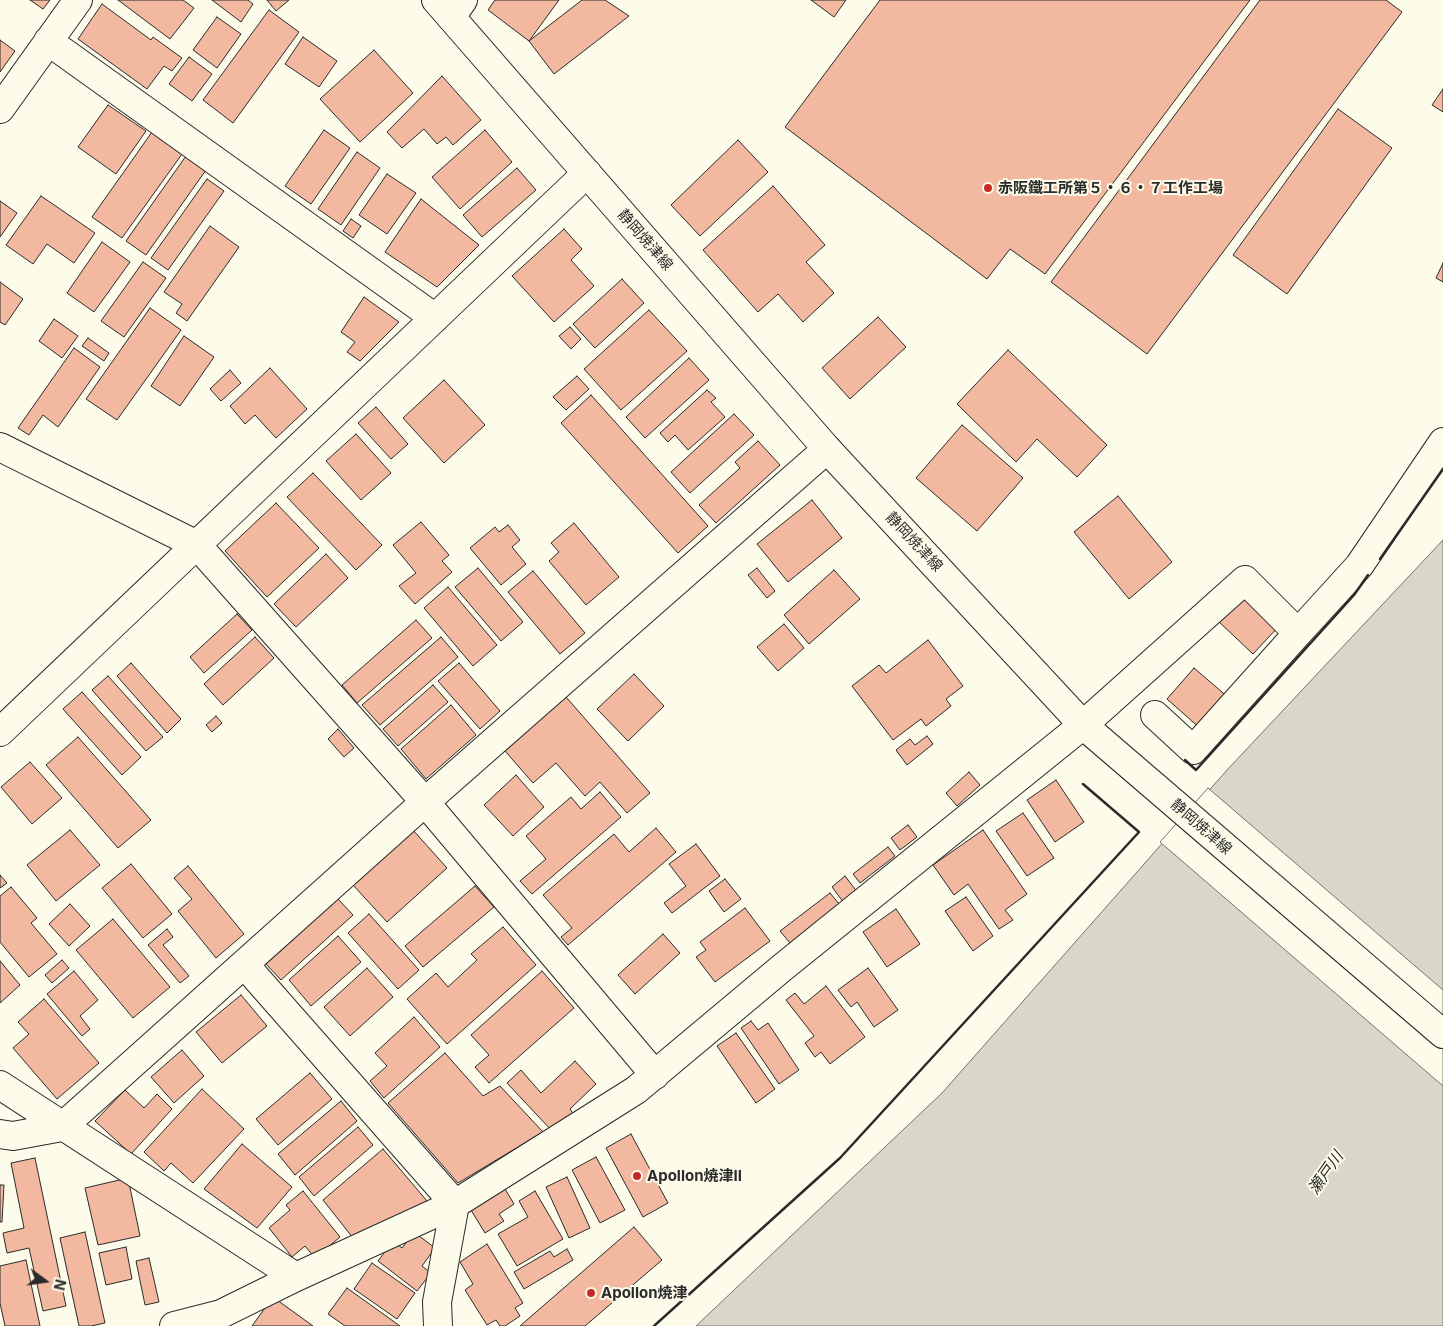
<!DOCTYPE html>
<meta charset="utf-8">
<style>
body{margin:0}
#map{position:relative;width:1443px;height:1326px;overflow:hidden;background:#fdfbea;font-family:Inter,sans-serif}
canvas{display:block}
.north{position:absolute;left:20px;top:1256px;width:50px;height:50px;-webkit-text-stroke:4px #fdfbea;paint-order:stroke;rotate:104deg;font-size:14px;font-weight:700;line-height:20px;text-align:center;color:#2b2b2b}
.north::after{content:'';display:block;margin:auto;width:18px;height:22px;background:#2b2b2b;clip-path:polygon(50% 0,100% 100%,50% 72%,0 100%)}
</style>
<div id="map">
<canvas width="1443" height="1326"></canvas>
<div class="north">N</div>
</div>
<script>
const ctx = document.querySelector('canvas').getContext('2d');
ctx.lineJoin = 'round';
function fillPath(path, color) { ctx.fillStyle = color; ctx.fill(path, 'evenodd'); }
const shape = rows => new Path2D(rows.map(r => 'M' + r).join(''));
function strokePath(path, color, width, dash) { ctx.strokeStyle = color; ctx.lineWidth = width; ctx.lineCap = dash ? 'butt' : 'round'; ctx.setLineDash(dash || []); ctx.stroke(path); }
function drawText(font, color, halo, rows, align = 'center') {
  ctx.font = font + ' Inter,"Noto Sans JP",sans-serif'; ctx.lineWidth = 4; ctx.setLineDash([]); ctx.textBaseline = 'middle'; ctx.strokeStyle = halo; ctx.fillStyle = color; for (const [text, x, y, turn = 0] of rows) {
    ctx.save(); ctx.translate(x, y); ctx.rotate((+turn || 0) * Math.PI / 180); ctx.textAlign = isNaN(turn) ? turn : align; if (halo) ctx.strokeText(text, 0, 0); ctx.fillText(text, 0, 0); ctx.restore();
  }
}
const water = shape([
 [1443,540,1443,1326,696,1326,942,1093,1227,770,1443,540]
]);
const pier = shape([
 [1208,788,1443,990,1443,1086,1160,842,1208,788]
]);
const building = shape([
 [30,0,50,0,43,9,30,0],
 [118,0,183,0,194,8,170,39,118,0],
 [212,0,248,0,253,4,241,22,212,0],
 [267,0,289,0,276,11,267,0],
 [495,0,559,0,529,41,488,10,495,0],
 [582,0,605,0,629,16,554,74,529,41,582,0],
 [811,0,846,0,834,17,811,0],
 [880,0,1250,0,1045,274,1010,249,987,279,785,127,880,0],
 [1260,0,1386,0,1402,12,1147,354,1051,282,1260,0],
 [102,4,151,40,153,37,182,58,172,71,164,66,147,89,78,39,102,4],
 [269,10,299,32,233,123,203,100,269,10],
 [217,17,241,34,217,68,193,50,217,17],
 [303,37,337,61,319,87,285,64,303,37],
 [0,40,15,51,0,72,0,40],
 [374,50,413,93,360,142,320,99,374,50],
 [189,57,212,74,192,101,169,84,189,57],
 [442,76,481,120,453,145,446,137,437,144,424,129,402,148,387,132,442,76],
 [1443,89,1443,112,1432,105,1443,89],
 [108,105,146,131,116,174,78,147,108,105],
 [1338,109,1392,148,1287,294,1233,255,1338,109],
 [324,130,350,148,311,204,285,186,324,130],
 [485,130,512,162,460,209,432,177,485,130],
 [152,132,182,154,122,238,92,217,152,132],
 [738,140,768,172,700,236,671,205,738,140],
 [357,152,380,168,341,225,318,209,357,152],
 [186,156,206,170,146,255,126,241,186,156],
 [517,168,536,190,482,237,463,215,517,168],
 [387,174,416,193,387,234,359,215,387,174],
 [207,179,224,191,168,270,151,258,207,179],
 [773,186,825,245,806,262,834,293,803,322,778,294,758,312,703,250,773,186],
 [41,196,95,233,74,263,47,244,33,264,6,245,41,196],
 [421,199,479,245,437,287,385,252,421,199],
 [0,201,17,213,0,237,0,201],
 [351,219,361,226,353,238,343,231,351,219],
 [210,226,239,247,187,321,176,313,182,304,164,292,210,226],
 [564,229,582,249,571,260,594,286,554,322,512,276,564,229],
 [102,242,130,262,94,312,67,293,102,242],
 [143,262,166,278,124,337,101,321,143,262],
 [1443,263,1443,282,1436,278,1443,263],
 [622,279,644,303,595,348,573,324,622,279],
 [0,282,23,299,5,325,0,322,0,282],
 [364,297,399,322,360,361,347,352,355,342,341,332,364,297],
 [150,308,181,330,117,420,86,399,150,308],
 [649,310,687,351,621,410,584,369,649,310],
 [878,317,906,347,850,399,822,368,878,317],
 [54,319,78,336,62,358,39,341,54,319],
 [570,327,581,339,571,349,559,336,570,327],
 [184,336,214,357,180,406,151,386,184,336],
 [88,338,109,353,104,361,82,346,88,338],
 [74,348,100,367,58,427,43,415,29,435,18,428,74,348],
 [1008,350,1107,445,1077,477,1037,439,1016,462,957,404,1008,350],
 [689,358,709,380,645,438,626,417,689,358],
 [270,368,307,409,276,438,255,415,245,424,230,406,270,368],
 [230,370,241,383,221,401,210,389,230,370],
 [577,376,589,389,566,410,553,397,577,376],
 [444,380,485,425,444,463,403,418,444,380],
 [707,390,716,398,711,402,725,417,688,450,675,435,668,442,660,433,707,390],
 [591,395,708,526,678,553,561,423,591,395],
 [376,407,408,444,391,459,358,423,376,407],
 [734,414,754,435,690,493,671,472,734,414],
 [962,425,1023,478,977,531,916,478,962,425],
 [356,434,391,473,361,500,326,461,356,434],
 [758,441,780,465,716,523,699,505,740,468,735,462,758,441],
 [313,473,382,545,356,570,287,497,313,473],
 [1118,496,1172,562,1129,599,1074,532,1118,496],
 [812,500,842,538,788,582,757,544,812,500],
 [276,503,319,548,267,597,225,551,276,503],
 [421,522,449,555,442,561,452,572,415,604,399,586,416,573,393,545,421,522],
 [574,523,619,577,586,605,549,561,559,552,551,543,574,523],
 [508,525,520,540,512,547,526,564,501,585,470,548,495,527,499,532,508,525],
 [326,554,348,578,296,627,274,604,326,554],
 [478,568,523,622,501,641,455,587,478,568],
 [757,568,775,591,767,598,748,575,757,568],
 [834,570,860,599,809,644,784,615,834,570],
 [533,571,585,633,560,654,508,592,533,571],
 [448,587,497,645,473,666,424,608,448,587],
 [1245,592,1280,625,1253,654,1218,621,1245,592],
 [237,614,252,630,204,673,190,657,237,614],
 [416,620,432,638,357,703,342,685,416,620],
 [784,624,804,648,778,671,757,647,784,624],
 [255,637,274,658,223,705,204,684,255,637],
 [441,637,458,657,380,725,362,705,441,637],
 [928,640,963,686,946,699,951,706,926,726,921,719,893,740,852,686,879,665,886,673,928,640],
 [131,663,181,719,167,733,117,676,131,663],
 [459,663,500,711,480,729,438,681,459,663],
 [1194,668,1229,698,1202,730,1167,699,1194,668],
 [634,674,664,706,628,741,597,709,634,674],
 [108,676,163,737,146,751,92,690,108,676],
 [433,685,448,702,398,746,383,729,433,685],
 [82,692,141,757,122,775,63,709,82,692],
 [566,697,650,793,627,813,600,782,585,796,556,763,533,783,505,751,566,697],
 [451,705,476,735,426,779,401,749,451,705],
 [216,716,222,723,212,732,206,725,216,716],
 [338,729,354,748,344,757,328,739,338,729],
 [927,736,933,744,907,765,896,750,910,739,915,745,927,736],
 [78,737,151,820,118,848,46,765,78,737],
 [30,762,62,798,32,824,1,787,30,762],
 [969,772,980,785,957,806,946,793,969,772],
 [516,775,544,807,513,836,484,805,516,775],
 [1056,780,1084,822,1055,842,1027,800,1056,780],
 [600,792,621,817,532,894,520,881,546,859,526,836,571,797,581,809,600,792],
 [1023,813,1054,858,1027,876,996,831,1023,813],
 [908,825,917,837,900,850,891,838,908,825],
 [656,828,676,852,568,945,561,937,572,928,543,895,614,834,629,852,656,828],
 [70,830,100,865,56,901,27,865,70,830],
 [413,830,447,868,387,922,353,885,413,830],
 [983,830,1027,894,1005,910,1013,920,999,929,968,884,954,895,933,865,983,830],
 [696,844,720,876,672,913,664,903,686,886,669,864,696,844],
 [888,847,895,856,860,883,853,874,888,847],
 [131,864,172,914,143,938,102,888,131,864],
 [188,866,244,934,216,958,178,911,192,899,174,878,188,866],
 [0,875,7,883,0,888,0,875],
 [845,876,858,893,844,903,832,887,845,876],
 [725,879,741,899,724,912,709,891,725,879],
 [475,886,494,907,423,967,405,946,475,886],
 [11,887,37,918,31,923,57,954,29,977,0,942,0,896,11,887],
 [830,893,840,905,790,943,780,931,830,893],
 [966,897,993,936,973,951,945,911,966,897],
 [338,899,353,915,281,980,266,964,338,899],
 [70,904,90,926,69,946,49,924,70,904],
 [745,908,770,941,715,982,696,957,706,950,700,942,745,908],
 [896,909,920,944,887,967,863,932,896,909],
 [369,914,419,970,398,989,348,933,369,914],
 [113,919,170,987,133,1018,76,950,113,919],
 [503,927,536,965,447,1044,407,999,436,973,448,987,477,960,471,954,503,927],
 [167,929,173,937,163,945,189,976,180,983,148,945,167,929],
 [663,934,680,953,635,994,618,975,663,934],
 [338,936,361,962,311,1006,289,980,338,936],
 [62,960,69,968,52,983,45,975,62,960],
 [0,961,20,985,0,1003,0,961],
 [367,968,393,997,350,1036,324,1007,367,968],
 [868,968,898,1010,874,1027,857,1002,851,1007,838,990,868,968],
 [74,971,98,1000,80,1016,90,1029,82,1036,47,994,74,971],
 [542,971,574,1008,489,1083,475,1067,489,1055,471,1035,542,971],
 [826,986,865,1037,830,1064,821,1052,815,1057,805,1043,814,1036,786,1000,795,993,804,1004,826,986],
 [241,995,267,1026,222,1063,196,1032,241,995],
 [44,999,99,1063,57,1099,13,1048,29,1034,18,1022,44,999],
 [414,1017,440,1047,384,1098,370,1081,387,1066,375,1053,414,1017],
 [751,1021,758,1030,768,1023,799,1070,779,1084,741,1028,751,1021],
 [736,1033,775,1089,756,1103,717,1046,736,1033],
 [182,1050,204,1076,174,1103,151,1077,182,1050],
 [445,1053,483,1096,500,1086,543,1132,458,1183,388,1103,445,1053],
 [575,1061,596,1084,570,1109,574,1115,552,1131,507,1083,521,1070,541,1093,575,1061],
 [310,1073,332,1099,278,1145,256,1119,310,1073],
 [202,1089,244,1129,193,1183,171,1163,164,1171,144,1152,202,1089],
 [125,1090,144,1108,157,1094,172,1109,131,1154,95,1121,125,1090],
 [341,1101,357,1121,295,1175,278,1154,341,1101],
 [358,1127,373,1145,314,1196,299,1177,358,1127],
 [631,1134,668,1203,643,1217,606,1148,631,1134],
 [242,1144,292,1187,257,1228,204,1189,242,1144],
 [383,1149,427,1201,357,1243,323,1200,383,1149],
 [596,1157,625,1210,600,1223,572,1170,596,1157],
 [35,1158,66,1306,43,1311,29,1248,7,1253,3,1233,24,1228,11,1163,35,1158],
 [567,1177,590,1228,569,1238,546,1187,567,1177],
 [128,1178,140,1236,98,1245,85,1188,128,1178],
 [0,1185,4,1185,2,1222,0,1222,0,1185],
 [505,1189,514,1204,499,1214,504,1221,485,1233,471,1210,505,1189],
 [303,1191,340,1237,315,1258,305,1246,292,1257,269,1228,290,1210,286,1205,303,1191],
 [535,1191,563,1239,517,1266,498,1234,528,1217,519,1201,535,1191],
 [634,1227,662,1260,585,1326,520,1326,634,1227],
 [85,1232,105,1323,91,1326,79,1326,60,1238,85,1232],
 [414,1232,435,1248,422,1266,431,1273,417,1291,378,1261,393,1241,402,1248,414,1232],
 [487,1244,523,1303,515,1308,520,1316,505,1326,500,1326,496,1320,487,1325,465,1290,473,1284,460,1262,487,1244],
 [126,1247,132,1279,106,1285,99,1253,126,1247],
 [567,1249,573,1260,524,1289,514,1272,550,1251,554,1257,567,1249],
 [149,1258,159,1302,145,1305,136,1261,149,1258],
 [26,1260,40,1326,5,1326,0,1303,0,1266,26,1260],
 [372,1263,415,1293,397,1319,354,1289,372,1263],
 [347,1288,400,1326,345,1326,328,1314,347,1288],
 [273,1297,313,1326,252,1326,273,1297]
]);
const street = shape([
 [451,17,463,0],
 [48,41,435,318],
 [0,109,78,0],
 [0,447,197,545,425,802,655,1075],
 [1155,715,1193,750,1298,633],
 [0,732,587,173],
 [244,964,455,1204,437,1302,438,1326],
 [0,1085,296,1277],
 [0,1134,13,1136,62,1127,425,802,827,449],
 [174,1326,221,1314,296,1277,455,1204,636,1090,783,967,1083,725,1245,580,1298,633,1359,566,1443,442]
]);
const secondary = shape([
 [436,0,827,449,1083,725,1443,1034]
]);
const wall = shape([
 [1380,559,1443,469],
 [1185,760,1196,770,1354,595,1368,575],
 [654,1326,840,1158,1139,832,1083,784]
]);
const markers = [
 [988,188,5,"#c62828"],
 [637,1176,5,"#c62828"],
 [591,1293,5,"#c62828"]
];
const poiNames = [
 ["赤阪鐵工所第５・６・７工作工場",998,188],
 ["Apollon焼津II",647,1176],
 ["Apollon焼津",601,1293]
];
const streetNames = [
 ["静岡焼津線",645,240,49],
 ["静岡焼津線",914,542,47],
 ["静岡焼津線",1201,827,41]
];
const waterNames = [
 ["瀬戸川",1326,1173,-55]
];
fillPath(water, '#d8d7c9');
strokePath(water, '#74746e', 1);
fillPath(pier, '#fdfbea');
strokePath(pier, '#74746e', 1);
fillPath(building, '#f2b8a0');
strokePath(building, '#2b2b2b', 1);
strokePath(street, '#2b2b2b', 30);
strokePath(secondary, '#2b2b2b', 30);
strokePath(street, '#fdfbea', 28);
strokePath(secondary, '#fdfbea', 28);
strokePath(wall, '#2b2b2b', 2.5);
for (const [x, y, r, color] of markers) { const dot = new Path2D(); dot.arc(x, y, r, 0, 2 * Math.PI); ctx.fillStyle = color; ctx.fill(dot); strokePath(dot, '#fdfbea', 2); }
drawText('bold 15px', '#2b2b2b', '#fdfbea', poiNames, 'left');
drawText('15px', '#2b2b2b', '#fdfbea', streetNames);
drawText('italic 16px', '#2b2b2b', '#fdfbea', waterNames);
</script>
